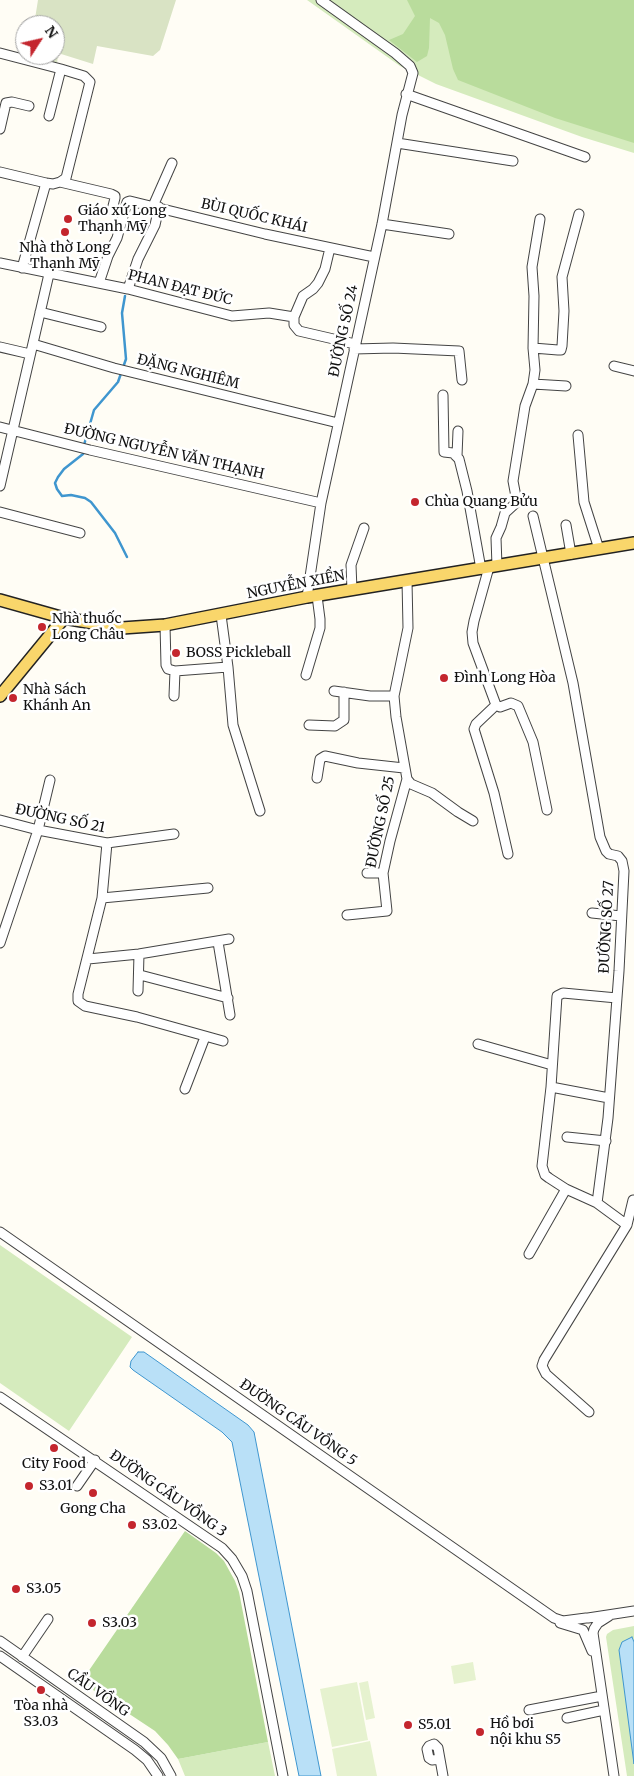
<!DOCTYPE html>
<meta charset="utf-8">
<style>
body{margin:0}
#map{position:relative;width:634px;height:1776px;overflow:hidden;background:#fffdf5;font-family:Merriweather,serif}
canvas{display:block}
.north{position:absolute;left:15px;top:15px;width:50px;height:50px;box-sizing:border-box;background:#fff;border:1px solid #a0a0a0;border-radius:50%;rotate:55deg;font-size:14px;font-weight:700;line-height:20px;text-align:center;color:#111}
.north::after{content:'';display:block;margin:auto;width:18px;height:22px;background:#c4262e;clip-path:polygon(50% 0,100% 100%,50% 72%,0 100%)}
</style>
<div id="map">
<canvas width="634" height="1776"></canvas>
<div class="north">N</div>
</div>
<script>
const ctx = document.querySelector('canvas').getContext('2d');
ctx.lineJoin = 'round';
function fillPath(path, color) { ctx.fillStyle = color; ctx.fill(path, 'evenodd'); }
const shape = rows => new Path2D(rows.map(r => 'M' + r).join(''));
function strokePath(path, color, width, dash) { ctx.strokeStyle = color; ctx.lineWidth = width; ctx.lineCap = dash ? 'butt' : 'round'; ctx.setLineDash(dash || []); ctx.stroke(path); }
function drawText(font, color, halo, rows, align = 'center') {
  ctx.font = font + ' Merriweather,serif'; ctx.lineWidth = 5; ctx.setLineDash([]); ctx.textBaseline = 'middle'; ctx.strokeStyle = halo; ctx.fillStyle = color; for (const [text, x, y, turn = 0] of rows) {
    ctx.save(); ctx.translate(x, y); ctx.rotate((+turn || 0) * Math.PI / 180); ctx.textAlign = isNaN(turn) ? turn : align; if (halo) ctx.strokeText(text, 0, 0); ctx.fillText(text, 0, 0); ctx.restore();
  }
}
const green = shape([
 [307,0,634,0,634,153,582,137,436,84,400,66],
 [0,1245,132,1337,69,1431,0,1383],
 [634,1626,634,1776,627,1776,606,1637,607,1634,613,1630],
 [268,1742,275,1776,185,1776,178,1759]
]);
const forest = shape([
 [407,0,634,0,634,143,555,118,458,80,453,69,445,35,439,23,430,18,429,48,427,56,417,62,389,40,403,34,415,16],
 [185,1531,216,1553,224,1561,235,1581,239,1592,268,1742,178,1759,168,1745,155,1731,81,1682]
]);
const cemetery = shape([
 [38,0,176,0,160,50,153,56,97,46,93,64,58,53,57,65,30,56,55,55,55,25,34,25]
]);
const pitch = shape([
 [473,1662,476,1680,454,1684,451,1666],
 [368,1681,375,1718,366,1720,359,1683],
 [357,1682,368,1740,332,1747,320,1689],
 [370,1741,377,1776,337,1776,332,1749]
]);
const water = shape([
 [138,1352,144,1352,248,1425,254,1432,321,1776,299,1776,232,1442,222,1432,133,1370,130,1367,131,1361,138,1352],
 [632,1637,634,1642,634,1764,619,1650,622,1642,632,1637]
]);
const stream = shape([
 [84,445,94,410,118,382,126,359,122,313,125,296],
 [84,451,83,454,64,469,58,477,55,483,57,489,62,496,71,495,85,498,91,502,115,533,127,557]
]);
const minor = shape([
 [0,53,61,69,84,76,90,82,66,178,60,182],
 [406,94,585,157],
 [49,116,61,69],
 [0,129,6,103,12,102,29,106],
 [397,143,513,161],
 [0,172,46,183,53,184,60,182,111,194,115,196,115,198,112,210],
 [153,206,172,163],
 [382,224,449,234],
 [330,248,325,269,318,283,313,289,303,296,294,317,294,325,299,331,355,344],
 [0,263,128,289,232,316,269,313,294,317],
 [22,268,46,183],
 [99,283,108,256,117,238,127,202,130,201,265,234,374,257],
 [128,289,138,259,155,225,159,207],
 [40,312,101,327],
 [33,344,114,368,338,423],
 [0,347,30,354],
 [533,348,534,296,532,267,540,219],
 [354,349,393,348,459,351,462,380],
 [614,366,634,371],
 [533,384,566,386],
 [443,395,444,452,453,453,459,459,467,491,481,569],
 [0,427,90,450,321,503],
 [578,435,584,502,599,549],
 [457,456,458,431],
 [0,486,49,274],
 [0,512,80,533],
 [533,516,573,683,600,837,606,851,609,854,618,856,622,861,624,871,619,971,608,1118,597,1203],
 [566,525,571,554],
 [497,566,496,538,501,527,505,513,517,502,513,481,525,406,533,384,535,370,533,348,558,350,561,350,562,346,564,311,562,277,579,214],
 [489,567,474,621,472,632,473,643,496,705,500,707,511,703,518,706,533,742,547,810],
 [352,590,351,565,364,528],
 [307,597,321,503,382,224,402,115,413,73,410,66,395,53,321,0],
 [221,615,228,667,233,725,260,811],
 [165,625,166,665,168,669,175,671],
 [306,675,320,628,320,619,317,596],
 [334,691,370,696,394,696],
 [174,696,175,671,228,667],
 [496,705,476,724,474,729,494,793,508,854],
 [309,725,335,726,344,720,344,692],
 [317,778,320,759,325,756,358,763,404,768],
 [407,779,411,784,432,793,458,812,473,821],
 [0,820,38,830,107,843,174,834],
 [107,843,102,898,78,994,78,1001,85,1006,137,1017,223,1041],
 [367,873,383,873],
 [102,898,208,888],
 [592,913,621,916],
 [347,915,387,911,383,873,390,841,407,779,396,717,394,696,408,628,407,581],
 [218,942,230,1015],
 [0,943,38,830,50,780],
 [88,959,139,954,229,939],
 [140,975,228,998],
 [138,991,139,954],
 [478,1044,552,1065],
 [551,1087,609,1098],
 [185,1089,205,1037],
 [567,1137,606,1141],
 [627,1225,633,1200],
 [0,1232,554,1618,563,1621,586,1618],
 [529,1254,566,1189],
 [0,1397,222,1548,232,1559,242,1576,247,1591,283,1776],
 [589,1412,546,1374,542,1366,544,1360,627,1225,597,1203,566,1189,549,1178,545,1175,542,1166,551,1087,557,996,563,993,617,998],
 [77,1486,95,1460],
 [609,1616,598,1623,594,1629,593,1633,614,1776],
 [588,1618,634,1611],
 [560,1623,583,1630,592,1651],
 [0,1641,144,1742,161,1758,171,1776],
 [0,1656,135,1750,147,1760,158,1776],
 [22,1657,48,1619],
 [529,1710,602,1696],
 [567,1718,604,1710],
 [440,1759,432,1760,429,1758,427,1749,429,1746,434,1744,438,1748,443,1776]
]);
const major = shape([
 [0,600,64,618,122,628,165,625,307,597,634,543],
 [0,696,64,618]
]);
const markers = [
 [68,219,5,"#c4262e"],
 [65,232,5,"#c4262e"],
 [415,502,5,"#c4262e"],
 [42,627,5,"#c4262e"],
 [176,653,5,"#c4262e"],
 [444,678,5,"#c4262e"],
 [13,698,5,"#c4262e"],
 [54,1448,5,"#c4262e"],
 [29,1486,5,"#c4262e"],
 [93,1493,5,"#c4262e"],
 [132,1525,5,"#c4262e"],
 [16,1589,5,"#c4262e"],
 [92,1623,5,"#c4262e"],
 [41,1690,5,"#c4262e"],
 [408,1725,5,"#c4262e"],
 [480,1732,5,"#c4262e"]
];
const poiNames = [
 ["Giáo xứ Long",78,211],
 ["Thạnh Mỹ",78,227],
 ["Nhà thờ Long",65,248,"center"],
 ["Thạnh Mỹ",65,264,"center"],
 ["Chùa Quang Bửu",425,502],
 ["Nhà thuốc",52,619],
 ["Long Châu",52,635],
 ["BOSS Pickleball",186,653],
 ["Đình Long Hòa",454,678],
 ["Nhà Sách",23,690],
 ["Khánh An",23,706],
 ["City Food",54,1464,"center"],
 ["S3.01",39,1486],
 ["Gong Cha",93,1509,"center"],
 ["S3.02",142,1525],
 ["S3.05",26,1589],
 ["S3.03",102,1623],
 ["Tòa nhà",41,1706,"center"],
 ["S3.03",41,1722,"center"],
 ["Hồ bơi",490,1724],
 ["nội khu S5",490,1740],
 ["S5.01",418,1725]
];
const streetNames = [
 ["BÙI QUỐC KHÁI",254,216,13],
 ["PHAN ĐẠT ĐỨC",180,288,14],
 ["ĐƯỜNG SỐ 24",344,331,-78],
 ["ĐẶNG NGHIÊM",188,372,14],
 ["ĐƯỜNG NGUYỄN VĂN THẠNH",164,452,13],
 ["NGUYỄN XIỂN",296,585,-11],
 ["ĐƯỜNG SỐ 21",60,819,12],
 ["ĐƯỜNG SỐ 25",381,822,-78],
 ["ĐƯỜNG SỐ 27",607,927,-87],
 ["ĐƯỜNG CẦU VỒNG 5",298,1423,35],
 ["ĐƯỜNG CẦU VỒNG 3",168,1494,35],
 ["CẦU VỒNG",98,1693,35]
];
fillPath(green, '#d5ebbd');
fillPath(forest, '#b9dc9c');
fillPath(cemetery, '#d9e3c4');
fillPath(pitch, '#e6f2cf');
fillPath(water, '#b9e0f7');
strokePath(water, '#3f96cf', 1);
strokePath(stream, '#3f96cf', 2.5);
strokePath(minor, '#444', 11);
strokePath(major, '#222', 14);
strokePath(minor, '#fff', 9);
strokePath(major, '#f9d66b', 11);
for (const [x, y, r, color] of markers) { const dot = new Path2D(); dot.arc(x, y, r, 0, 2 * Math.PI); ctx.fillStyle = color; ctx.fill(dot); strokePath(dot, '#fff', 2); }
drawText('14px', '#111', '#fff', poiNames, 'left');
drawText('14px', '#111', '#fff', streetNames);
</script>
